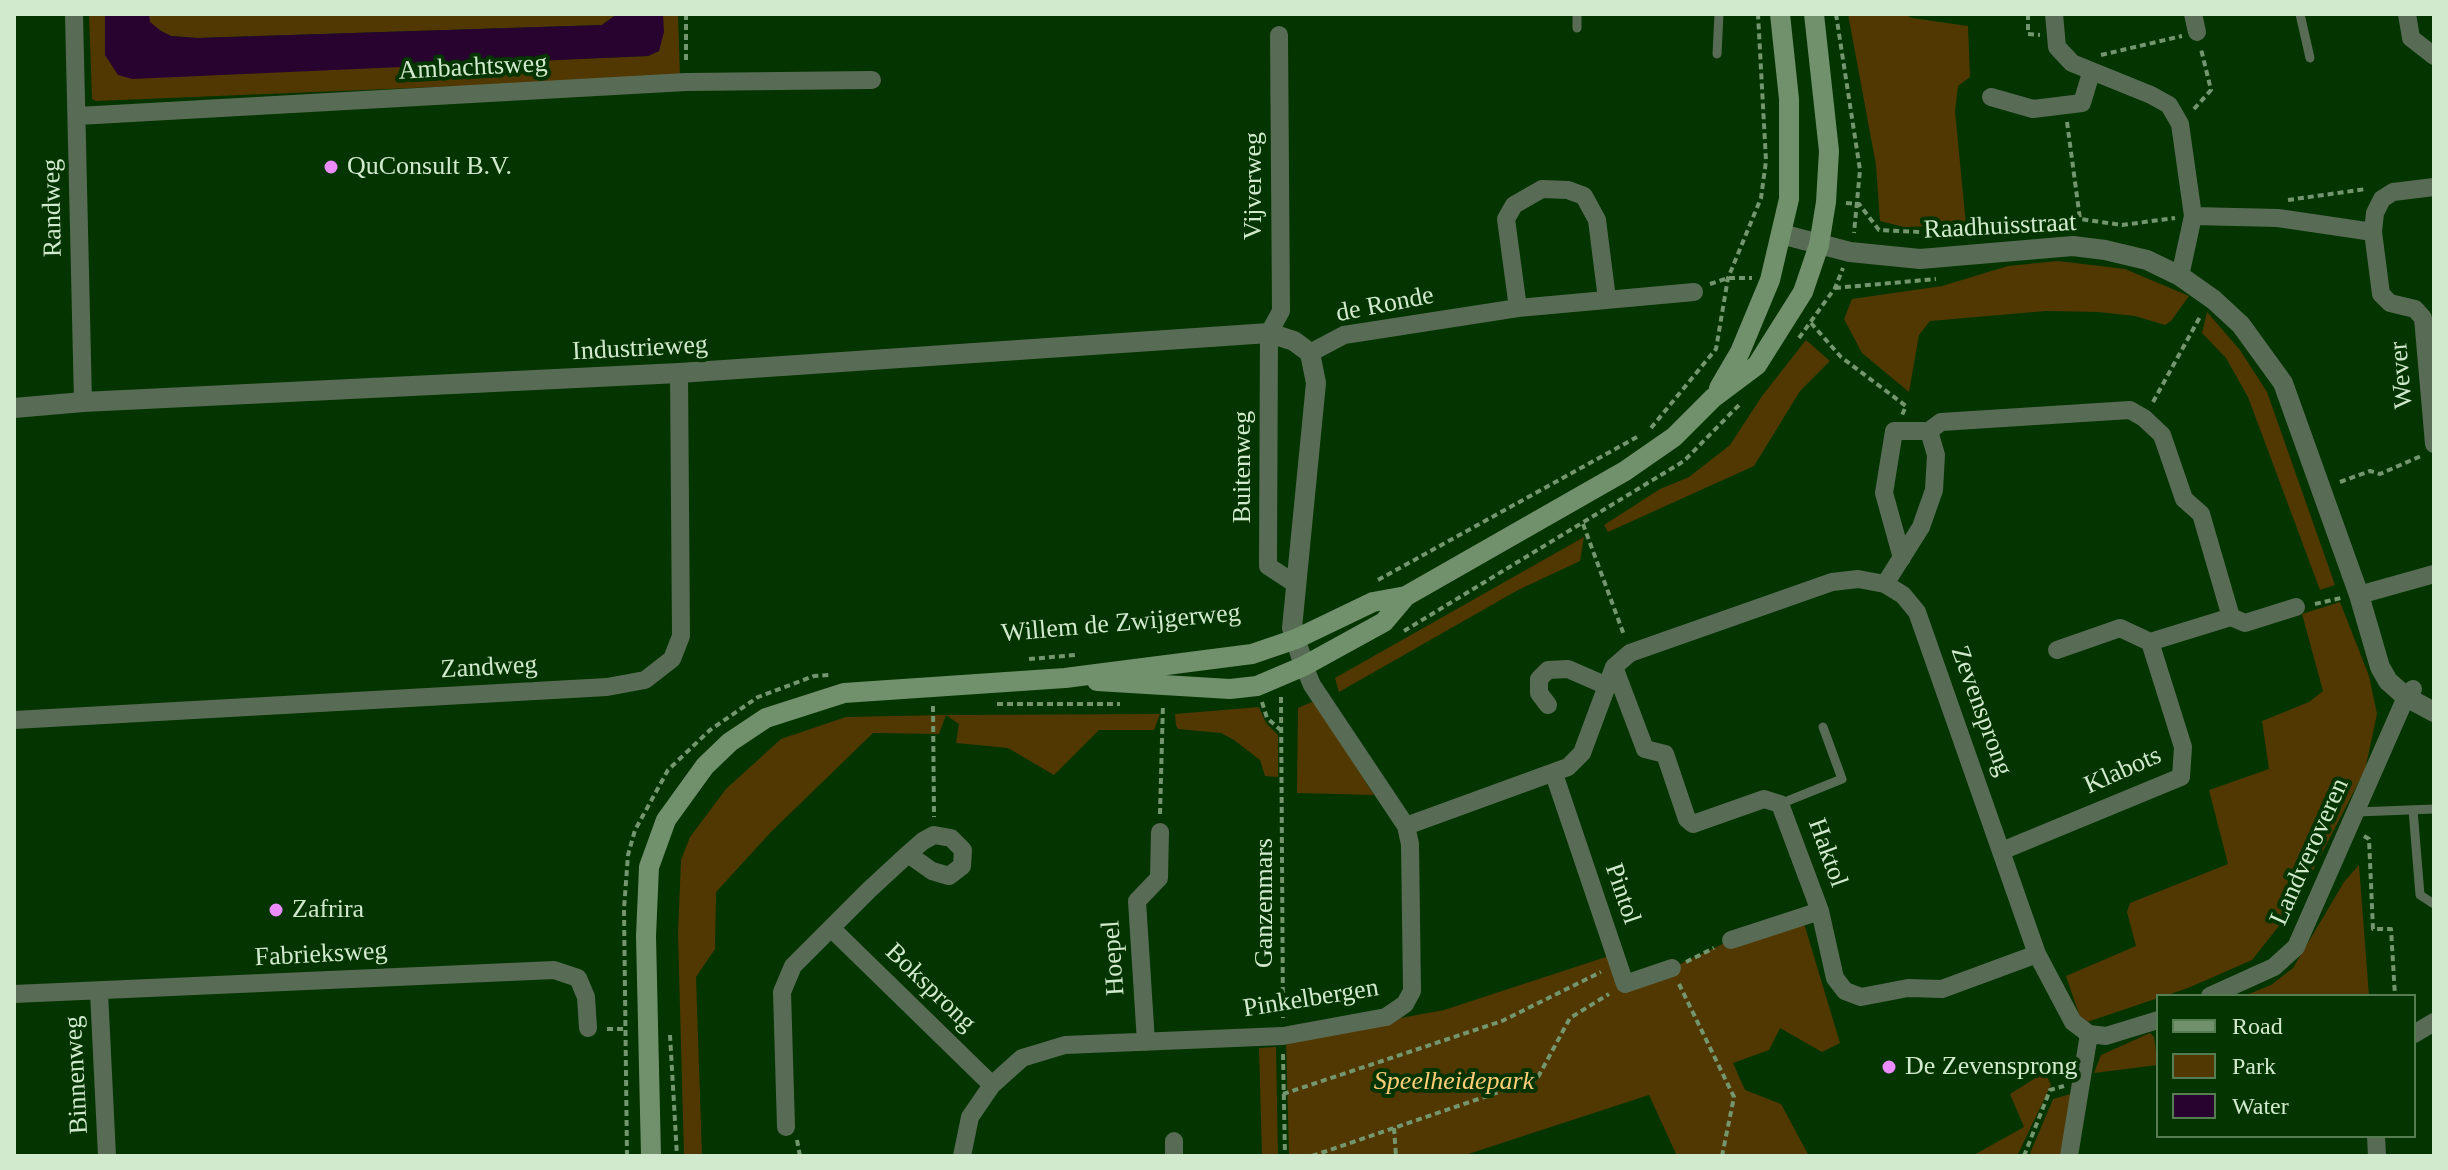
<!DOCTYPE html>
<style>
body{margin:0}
#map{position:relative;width:2448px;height:1170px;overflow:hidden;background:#043400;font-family:Georgia,serif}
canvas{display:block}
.frame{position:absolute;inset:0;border:16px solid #d1eacd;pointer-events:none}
.legend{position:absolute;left:2156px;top:994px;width:260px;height:144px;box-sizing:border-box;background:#043400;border:2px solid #567d52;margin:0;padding:10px 14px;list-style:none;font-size:24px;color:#d1eacd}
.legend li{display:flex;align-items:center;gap:16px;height:40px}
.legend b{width:40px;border:2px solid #567d52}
</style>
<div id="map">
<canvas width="2448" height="1170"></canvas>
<div class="frame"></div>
<ul class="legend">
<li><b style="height:10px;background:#71906c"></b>Road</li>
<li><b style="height:22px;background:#513800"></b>Park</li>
<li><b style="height:22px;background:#290330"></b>Water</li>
</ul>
</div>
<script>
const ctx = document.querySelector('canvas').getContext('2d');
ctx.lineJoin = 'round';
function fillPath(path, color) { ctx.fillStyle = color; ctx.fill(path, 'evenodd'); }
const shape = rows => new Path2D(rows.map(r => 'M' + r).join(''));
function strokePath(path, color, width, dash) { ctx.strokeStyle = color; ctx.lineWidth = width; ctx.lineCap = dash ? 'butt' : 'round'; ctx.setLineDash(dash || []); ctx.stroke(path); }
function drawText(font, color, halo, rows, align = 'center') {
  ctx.font = font + ' Georgia,serif'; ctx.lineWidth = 8; ctx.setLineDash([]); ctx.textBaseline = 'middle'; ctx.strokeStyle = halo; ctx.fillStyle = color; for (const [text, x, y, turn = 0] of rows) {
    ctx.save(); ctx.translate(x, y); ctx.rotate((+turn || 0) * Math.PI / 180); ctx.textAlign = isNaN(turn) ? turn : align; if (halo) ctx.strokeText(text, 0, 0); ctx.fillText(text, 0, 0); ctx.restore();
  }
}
const green = shape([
 [89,14,105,14,105,55,351,68,648,56,659,51,663,14,678,14,680,77,96,101,92,99],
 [149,14,179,15,617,14,602,25,197,38,171,36,161,31,149,22],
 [1848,14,1904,14,1912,18,1968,26,1970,77,1958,86,1955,111,1966,225,1904,227,1880,221,1876,165],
 [2058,261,2125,269,2189,296,2171,321,2165,325,2135,316,2098,312,2046,311,1930,321,1919,335,1909,392,1862,353,1844,319,1852,299,1942,286,2008,266],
 [2207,312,2240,350,2267,392,2335,585,2320,590,2248,397,2226,358,2202,333],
 [1806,340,1830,361,1800,391,1754,466,1608,532,1604,525,1660,489,1689,477,1730,445,1762,396],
 [1584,537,1580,561,1518,590,1339,692,1335,678],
 [2340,602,2369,676,2377,714,2365,770,2294,907,2252,960,2188,988,2087,1022,2080,1017,2066,976,2136,946,2127,912,2130,903,2228,864,2209,790,2269,769,2262,721,2309,702,2323,691,2302,614],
 [1312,702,1319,709,1374,795,1297,793,1298,708],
 [1259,707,1266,723,1278,735,1278,777,1265,776,1260,760,1234,740,1221,733,1178,729,1176,725,1175,714],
 [1160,714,1154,730,1099,730,1054,775,1008,748,956,743,959,724,946,715,939,734,873,733,771,832,716,892,715,949,696,977,702,1156,684,1156,678,934,681,860,690,837,726,789,781,739,846,717,945,715],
 [2359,865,2369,996,2244,996,2271,985,2293,968,2344,882],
 [1803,920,1840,1043,1822,1052,1780,1028,1769,1050,1733,1063,1745,1090,1781,1104,1809,1156,1677,1156,1649,1095,1462,1156,1289,1156,1286,1039,1444,1010,1612,955,1623,986,1672,968,1731,940],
 [2150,1033,2154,1037,2158,1065,2094,1073,2101,1055],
 [1276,1047,1278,1156,1262,1156,1259,1048],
 [2045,1072,2051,1085,2017,1156,1972,1156,2024,1127,2010,1094],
 [2074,1093,2065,1156,2029,1156,2053,1099]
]);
const water = shape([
 [105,14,149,14,150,22,161,31,171,36,197,38,602,25,617,14,663,14,664,32,659,51,648,56,132,79,118,75,105,55]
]);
const path = shape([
 [686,14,686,64],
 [1836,14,1860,170,1854,233],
 [2028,14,2028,34,2040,35],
 [2101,55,2182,36],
 [2194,109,2211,90,2201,49],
 [2067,122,2080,219],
 [2288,200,2366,189],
 [1846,203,1859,204,1879,230,1942,233,2080,219,2122,225,2175,218],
 [1710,284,1728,278,1752,278],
 [1835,288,1936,279],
 [1811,323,1841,357,1906,406,1902,415],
 [1799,338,1835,288,1843,268],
 [2153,402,2201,315],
 [1651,428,1716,349,1728,278,1761,198,1766,161,1758,14],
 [2340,482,2370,471,2380,474,2421,456],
 [1583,524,1624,635],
 [1378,580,1637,437],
 [2315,604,2341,598],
 [1404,631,1684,461,1740,404],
 [1029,659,1076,655],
 [1281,697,1283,1018],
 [1262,702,1267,718,1283,732],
 [997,704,1120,704],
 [933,706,934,817],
 [1160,814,1163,704],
 [2364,836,2369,839,2373,929,2391,929,2395,996],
 [1686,962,1714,948],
 [1679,984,1734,1097,1722,1156],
 [607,1029,624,1029],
 [670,1035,677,1156],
 [1283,1054,1285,1156],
 [1283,1094,1502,1021,1601,972],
 [1394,1128,1396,1156],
 [797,1140,800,1156],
 [627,1156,624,909,628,855,635,830,668,770,710,730,758,697,814,676,829,675],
 [1312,1156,1537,1079,1570,1018,1609,994],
 [2024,1156,2050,1090,2064,1086]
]);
const service = shape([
 [2300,14,2310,58],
 [1577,28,1577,14],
 [1717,54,1719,14],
 [1780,804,1842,779,1823,727],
 [2413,810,2420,895,2434,904],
 [2357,812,2434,809]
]);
const minor = shape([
 [74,14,83,402],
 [2054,14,2057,47,2072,63,2151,95,2169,105,2180,124,2193,216,2180,276],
 [2193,14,2197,32],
 [2407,14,2411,38,2434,56],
 [1279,35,1281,311,1269,333,1268,566,1297,585],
 [1991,97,2033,109,2082,103,2091,73],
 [78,116,686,82,872,80],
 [2193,216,2278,218,2373,232,2375,213,2382,199,2393,192,2434,187],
 [2373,232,2381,294,2390,303,2415,309,2423,318,2434,444],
 [1518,308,1506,219,1514,205,1542,189,1568,190,1584,196,1597,220,1607,299],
 [1310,353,1344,335,1518,308,1694,292],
 [1902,558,1884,493,1894,431,1929,431,1941,422,2130,410,2144,418,2162,435,2184,499,2201,514,2231,617],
 [1885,584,1921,527,1934,490,1936,455,1929,431],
 [2359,595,2434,574],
 [2057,650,2120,628,2150,642,2231,617,2245,623,2296,607],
 [1614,667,1645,749,1665,754,1687,819,1693,824,1764,799,1780,804,1820,911,1835,978,1845,991,1861,997,1908,988,1942,989,2037,954],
 [1548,705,1539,693,1539,679,1548,670,1568,669,1607,686],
 [14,720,607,687,645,680,672,659,681,636,679,373],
 [1554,774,1625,984,1672,968],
 [1406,826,1568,767,1582,753,1614,667,1630,653,1832,582,1858,579,1885,584,1903,595,1917,612,2037,954,2073,1022,2089,1034,2106,1036,2158,1020],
 [2004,850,2181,777,2183,747,2150,642],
 [831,928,992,1085],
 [1731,940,1820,911],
 [99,992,107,1156],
 [14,994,554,970,578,978,586,997,588,1028],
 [2210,996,2274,967,2296,947,2406,697,2413,689],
 [2414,1034,2434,1022],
 [1146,1042,1137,901,1159,878,1160,832],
 [786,1127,782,992,793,966,869,890,908,854,923,841,934,835,951,838,963,850,962,866,949,876,932,871,908,854],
 [2376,1136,2377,1156],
 [1174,1141,1174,1156],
 [962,1156,970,1117,992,1085,1022,1058,1065,1045,1283,1036,1386,1017,1405,1004,1412,991,1410,844,1406,826,1312,685,1304,666],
 [2069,1156,2089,1034]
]);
const tertiary = shape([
 [1781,234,1850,252,1920,259,2073,246,2105,250,2147,260,2180,276,2214,300,2241,325,2283,383,2359,595,2380,667,2388,681,2406,697,2434,712],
 [14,408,83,402,679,373,1269,333,1294,341,1310,353,1316,383,1292,628,1304,666]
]);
const secondary = shape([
 [1719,388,1740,352,1770,280,1789,199,1789,99,1780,14],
 [1097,681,1230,689,1257,686,1304,666,1384,622,1406,596],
 [651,1156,646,936,649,867,666,820,705,766,730,742,766,718,844,693,1065,678,1252,654,1296,639,1373,602,1406,596,1625,471,1674,437,1713,398,1757,365,1803,292,1819,245,1826,202,1829,151,1814,14]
]);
const markers = [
 [331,167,8,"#eb8dfc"],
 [276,910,8,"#eb8dfc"],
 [1889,1067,8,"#eb8dfc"]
];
const streetNames = [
 ["Ambachtsweg",473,68,-3],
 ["Vijverweg",1254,186,-90],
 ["Randweg",53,208,-91],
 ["Raadhuisstraat",2000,227,-3],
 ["de Ronde",1385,305,-11],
 ["Industrieweg",640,349,-3],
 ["Wever",2402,375,-95],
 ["Buitenweg",1243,467,-90],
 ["Willem de Zwijgerweg",1121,624,-5],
 ["Zandweg",489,668,-3],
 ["Zevensprong",1981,711,70],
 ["Klabots",2123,771,-24],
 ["Landveroveren",2310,852,-66],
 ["Haktol",1827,853,70],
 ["Pintol",1622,894,71],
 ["Ganzenmars",1265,903,-90],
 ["Fabrieksweg",321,955,-3],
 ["Hoepel",1114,958,-94],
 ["Boksprong",930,988,44],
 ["Pinkelbergen",1311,999,-9],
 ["Binnenweg",77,1075,-93]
];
const poiNames = [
 ["QuConsult B.V.",347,167],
 ["Zafrira",292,910],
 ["De Zevensprong",1905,1067]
];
const parkNames = [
 ["Speelheidepark",1454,1082]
];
fillPath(green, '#513800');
fillPath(water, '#290330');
strokePath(path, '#73966f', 4, [6, 4]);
strokePath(service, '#586c55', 9);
strokePath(minor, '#586c55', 18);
strokePath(tertiary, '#586c55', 20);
strokePath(secondary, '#71906c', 20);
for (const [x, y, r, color] of markers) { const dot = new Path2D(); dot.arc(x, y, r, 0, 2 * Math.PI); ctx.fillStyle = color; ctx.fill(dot); strokePath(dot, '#043400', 3); }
drawText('26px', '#d1eacd', '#043400', streetNames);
drawText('26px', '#d1eacd', '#043400', poiNames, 'left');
drawText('italic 26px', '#ffce77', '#043400', parkNames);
</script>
